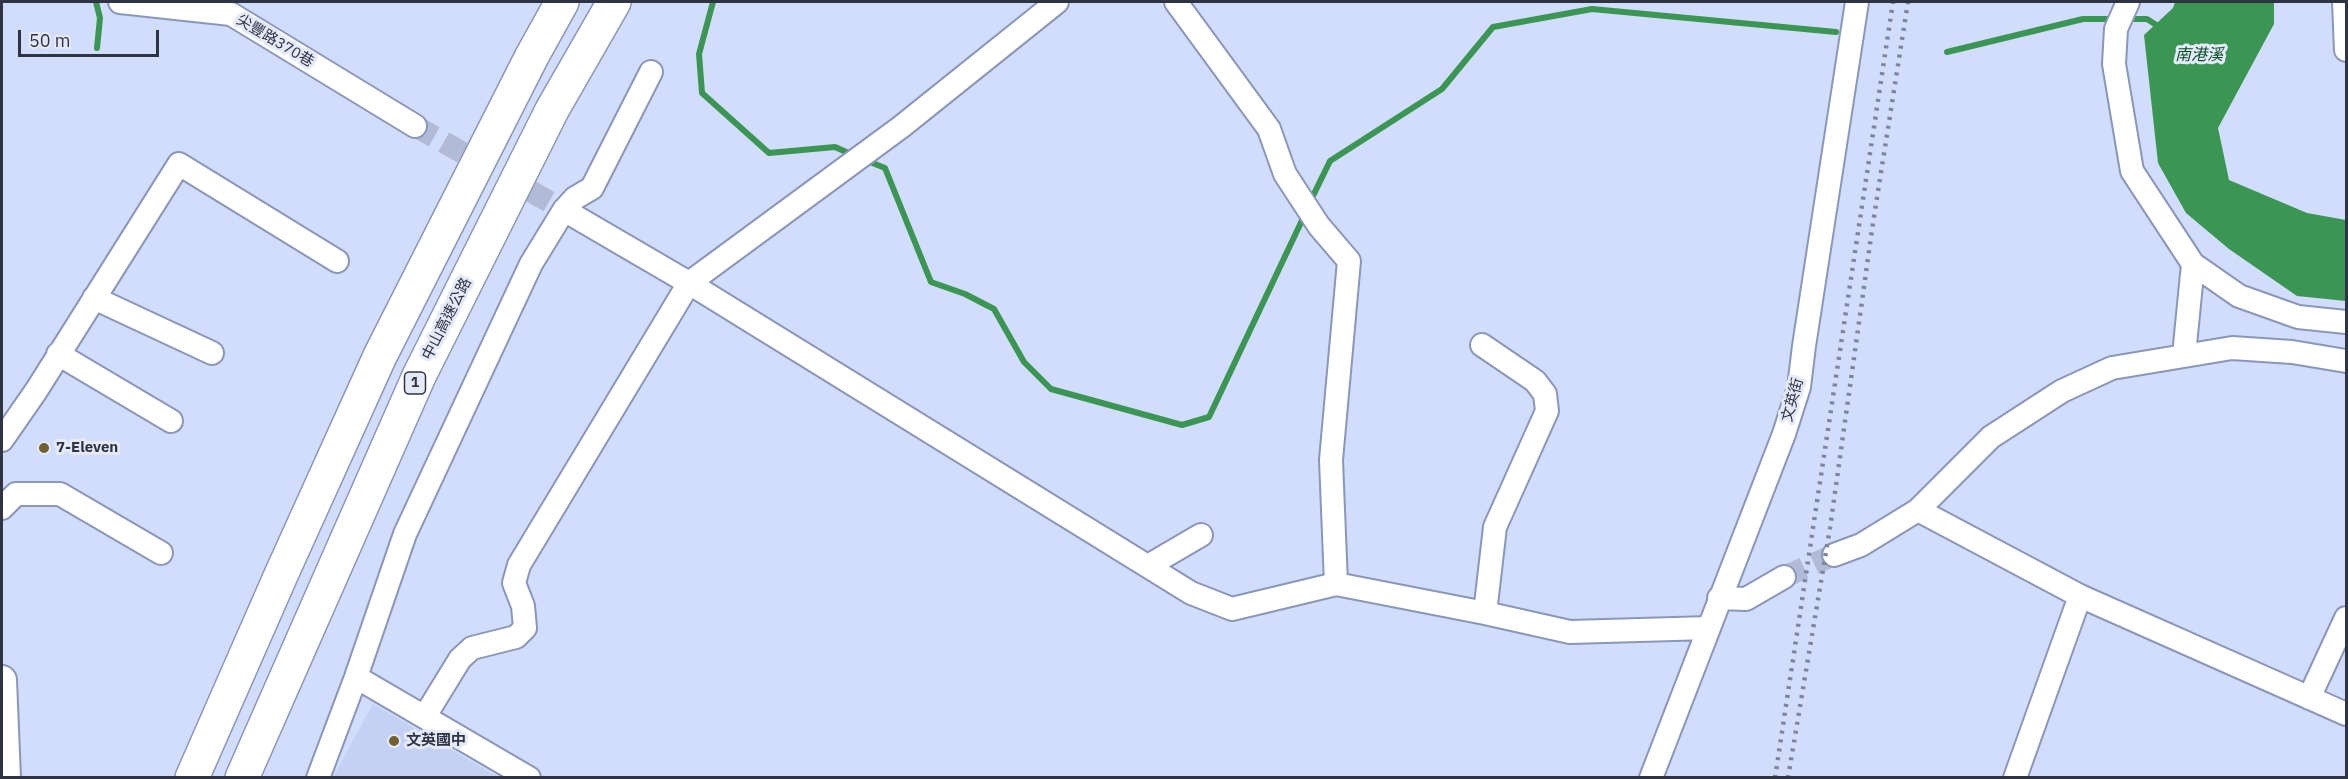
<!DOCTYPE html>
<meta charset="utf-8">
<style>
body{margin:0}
#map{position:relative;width:2348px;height:779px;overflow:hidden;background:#d1ddfb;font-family:"IBM Plex Sans",sans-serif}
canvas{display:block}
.frame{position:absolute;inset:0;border:3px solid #2f3443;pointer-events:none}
.scale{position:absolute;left:18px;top:30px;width:141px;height:27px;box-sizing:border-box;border:3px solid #2f3443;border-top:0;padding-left:8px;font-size:18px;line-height:21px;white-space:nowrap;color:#2f3443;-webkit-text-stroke:4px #e4eafa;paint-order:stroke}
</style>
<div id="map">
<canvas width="2348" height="779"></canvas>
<div class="frame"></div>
<div class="scale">50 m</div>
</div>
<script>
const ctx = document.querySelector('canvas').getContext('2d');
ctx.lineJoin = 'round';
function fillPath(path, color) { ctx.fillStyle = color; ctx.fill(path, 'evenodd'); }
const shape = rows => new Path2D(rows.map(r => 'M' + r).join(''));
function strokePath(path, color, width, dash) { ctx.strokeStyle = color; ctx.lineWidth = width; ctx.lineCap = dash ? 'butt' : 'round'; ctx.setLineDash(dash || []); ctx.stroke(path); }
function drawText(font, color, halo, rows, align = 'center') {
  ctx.font = font + ' "IBM Plex Sans","Noto Sans TC",sans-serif'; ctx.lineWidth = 6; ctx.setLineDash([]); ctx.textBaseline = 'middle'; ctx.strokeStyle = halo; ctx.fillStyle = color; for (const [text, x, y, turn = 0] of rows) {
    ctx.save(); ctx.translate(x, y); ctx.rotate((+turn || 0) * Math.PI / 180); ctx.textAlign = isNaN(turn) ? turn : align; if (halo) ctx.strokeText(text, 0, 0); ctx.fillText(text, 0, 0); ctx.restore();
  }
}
const built = shape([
 [373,704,498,777,333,777]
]);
const water = shape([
 [2175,2,2274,2,2274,24,2218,128,2229,180,2307,213,2346,220,2346,301,2297,296,2229,249,2186,213,2158,163,2144,35,2173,8]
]);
const stream = shape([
 [96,2,100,18,97,48],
 [713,2,699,54,702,93,769,153,835,147,853,155],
 [2126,19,2147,19,2161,28],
 [1947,52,2083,19,2116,19],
 [865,160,885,168,931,282,965,294,994,309,1024,362,1051,389,1182,425,1209,417,1305,214],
 [1310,202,1330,161,1442,89,1493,27,1592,9,1836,32]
]);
const minorTunnel = shape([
 [415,126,564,210],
 [1784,577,1834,555]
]);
const minor = shape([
 [120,2,231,14,415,126],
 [1176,2,1269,129,1285,174,1319,226,1349,261,1331,460,1336,584],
 [2128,2,2116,29,2114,64,2132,171,2193,264,2239,296,2298,317,2346,322],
 [2344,2,2346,50],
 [564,210,689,283,1191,593,1232,609,1336,584,1485,613,1570,632,1709,628],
 [94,298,212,353],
 [1482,345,1535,381,1545,394,1547,411,1495,527,1485,613],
 [58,354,171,421],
 [2184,355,2193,264],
 [2,440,36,391,179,164,337,261],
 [2,508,16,494,60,494,161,553],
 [1918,510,2080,596,2346,714],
 [1834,555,1861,545,1918,510,1991,437,2062,391,2112,368,2232,348,2292,352,2346,361],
 [1148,566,1201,535],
 [1719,598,1746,599,1784,577],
 [356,677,529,778],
 [2309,698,2346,618],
 [425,716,460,659,472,648,516,637,525,628,523,606,514,583,519,565,689,283,901,127,1057,2],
 [318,778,356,677,405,534,531,264,564,210,575,198,592,188,651,72],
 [1651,778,1784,434,1799,387,1804,346,1857,2],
 [2015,778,2080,596]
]);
const major = shape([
 [2,680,6,778]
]);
const highway = shape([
 [192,778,281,575,380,356,532,56,562,2],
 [242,778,419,376,552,110,614,2]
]);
const rail = shape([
 [1775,778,1893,2],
 [1788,778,1830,528,1873,223,1908,2]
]);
const markers = [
 [44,448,6,"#73602f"],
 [394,741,6,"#73602f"]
];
const shields = [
 [415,383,21]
];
const shieldNames = [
 ["1",415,383]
];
const streetNames = [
 ["尖豐路370巷",275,41,31],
 ["中山高速公路",447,319,-63],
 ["文英街",1793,400,-75]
];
const poiNames = [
 ["7-Eleven",56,448],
 ["文英國中",406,741]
];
const waterNames = [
 ["南港溪",2199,55]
];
fillPath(built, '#c4d1f4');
fillPath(water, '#3a9652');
strokePath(stream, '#3a9652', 6);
strokePath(minorTunnel, '#b1bbd6', 22, [22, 11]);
strokePath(minor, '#8a97bb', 26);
strokePath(major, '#8a97bb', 32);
strokePath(highway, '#8a97bb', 36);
strokePath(minor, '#fff', 22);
strokePath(major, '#fff', 28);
strokePath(highway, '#fff', 33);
strokePath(rail, '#7d859b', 4.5, [3, 6]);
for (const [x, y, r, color] of markers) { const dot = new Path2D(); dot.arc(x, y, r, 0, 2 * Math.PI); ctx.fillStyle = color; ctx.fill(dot); strokePath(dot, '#e4eafa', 2); }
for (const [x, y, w] of shields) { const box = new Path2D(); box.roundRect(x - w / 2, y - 11, w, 22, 4.5); ctx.fillStyle = '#e4eafa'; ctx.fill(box); strokePath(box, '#2f3443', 1.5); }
drawText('bold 14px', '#2f3443', null, shieldNames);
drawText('15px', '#2f3443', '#e4eafa', streetNames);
drawText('bold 15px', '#2f3443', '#e4eafa', poiNames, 'left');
drawText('italic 16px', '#064d1f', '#e4eafa', waterNames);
</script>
